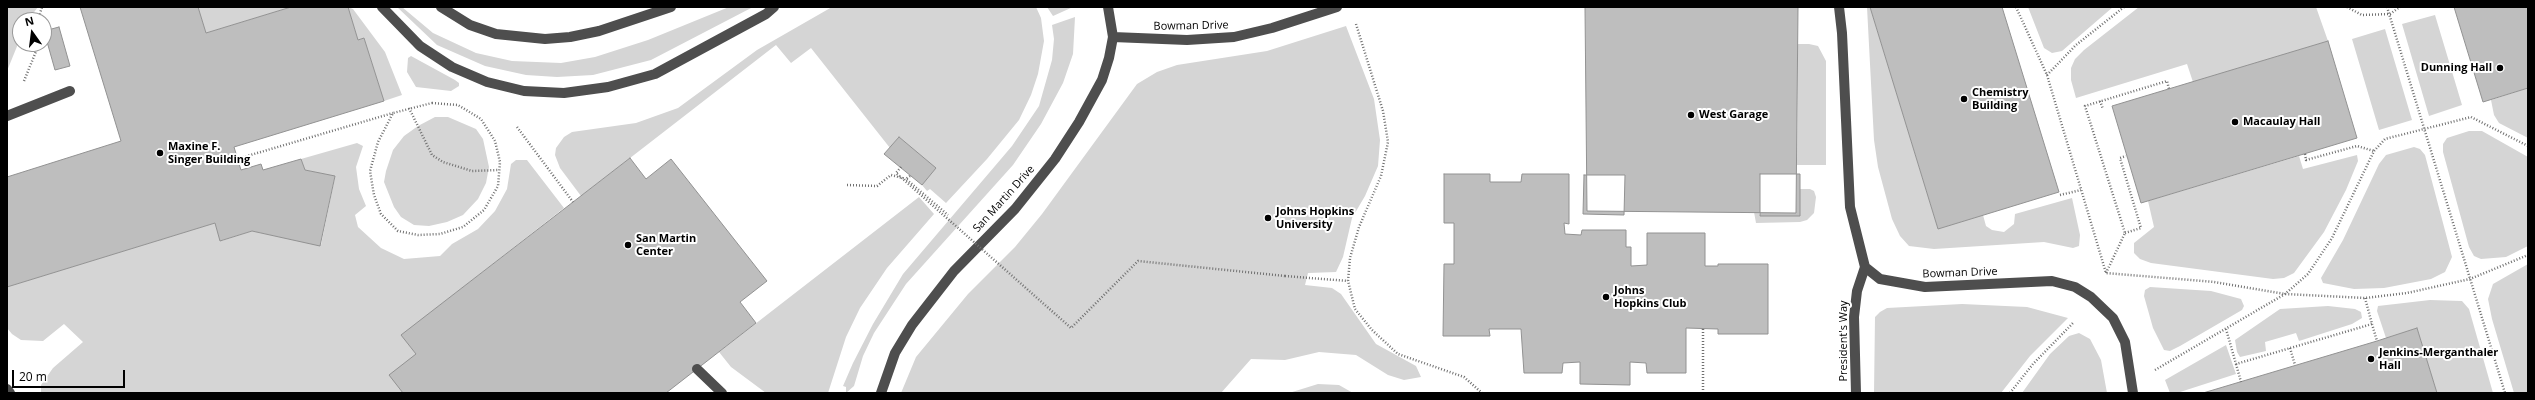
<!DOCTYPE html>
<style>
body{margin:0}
#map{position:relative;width:2535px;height:400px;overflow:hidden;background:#fff;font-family:"Open Sans",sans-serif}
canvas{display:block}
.frame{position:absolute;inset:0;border:8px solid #000;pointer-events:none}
.north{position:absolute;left:12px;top:12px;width:40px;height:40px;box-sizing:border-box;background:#fff;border:1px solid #999;border-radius:50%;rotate:346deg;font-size:11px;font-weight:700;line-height:16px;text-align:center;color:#000}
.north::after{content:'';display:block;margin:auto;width:14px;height:18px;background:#000;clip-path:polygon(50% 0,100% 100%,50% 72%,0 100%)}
.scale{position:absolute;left:12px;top:370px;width:113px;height:18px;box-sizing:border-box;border:2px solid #000;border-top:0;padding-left:5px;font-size:12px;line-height:14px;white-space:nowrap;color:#000;-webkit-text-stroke:3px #fff;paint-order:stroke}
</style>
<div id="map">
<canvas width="2535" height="400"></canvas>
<div class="frame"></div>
<div class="north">N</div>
<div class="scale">20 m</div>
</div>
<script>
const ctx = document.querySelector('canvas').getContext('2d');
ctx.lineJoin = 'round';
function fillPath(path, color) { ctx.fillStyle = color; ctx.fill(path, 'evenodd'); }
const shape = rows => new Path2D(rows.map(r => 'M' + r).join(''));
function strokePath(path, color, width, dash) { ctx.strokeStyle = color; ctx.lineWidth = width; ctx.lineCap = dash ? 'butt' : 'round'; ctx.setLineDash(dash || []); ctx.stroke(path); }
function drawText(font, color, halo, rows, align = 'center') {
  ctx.font = font + ' "Open Sans",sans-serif'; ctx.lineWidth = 4; ctx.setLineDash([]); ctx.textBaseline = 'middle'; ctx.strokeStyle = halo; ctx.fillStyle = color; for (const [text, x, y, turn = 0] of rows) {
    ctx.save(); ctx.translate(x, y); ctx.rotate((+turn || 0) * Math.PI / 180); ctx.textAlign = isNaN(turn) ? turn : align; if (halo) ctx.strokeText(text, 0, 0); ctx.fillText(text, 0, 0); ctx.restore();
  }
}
const green = shape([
 [7,7,38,7,28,20,20,20,20,39,7,71],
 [198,7,291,7,206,33],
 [348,7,353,9,385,52,402,95,384,101,364,38,358,40],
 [397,7,402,7,433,33,476,53,512,61,561,63,595,57,648,40,729,7,753,7,651,60,593,75,557,77,526,75,485,66,437,45],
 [832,7,1036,7,1041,18,1044,41,1038,74,1031,95,1019,120,987,159,946,203,930,189,927,191,922,185,935,168,899,137,890,148,811,48,791,63,776,45,581,196,560,168,555,155,556,148,564,137,572,132,636,123,678,108,757,50],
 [1047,7,1073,7,1053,16],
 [1867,7,1870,7,1938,229,1983,215,1986,226,1992,230,2004,232,2014,224,2015,214,2072,198,2080,235,2079,246,2073,248,2044,242,1934,249,1909,246,1900,236,1892,219,1878,167,1874,140],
 [2028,7,2113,7,2062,51,2052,53,2044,48],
 [2139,7,2316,7,2328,41,2193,82,2187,64,2076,98,2071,80,2071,68,2075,59,2084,50],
 [2435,15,2462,105,2429,116,2402,24],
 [1075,17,1073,54,1063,83,1041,124,1013,165,906,284,874,333,863,356,854,386,846,393,846,387,843,386,853,363,873,324,903,274,1012,146,1039,106,1052,60,1054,39,1052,25],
 [1346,26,1374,99,1380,140,1378,166,1365,196,1352,218,1343,257,1336,272,1308,273,1305,285,1332,288,1341,294,1376,344,1416,366,1421,377,1404,380,1388,375,1356,355,1319,352,1285,360,1251,359,1221,393,901,393,916,357,968,294,1015,247,1042,214,1137,84,1157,72,1177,65,1267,51],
 [2385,29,2412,120,2379,130,2352,39],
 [1798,44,1809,44,1818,46,1826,61,1826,165,1797,165],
 [411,56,455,80,459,83,459,86,451,91,416,87,407,72,408,58],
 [2528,88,2528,138,2499,123,2494,115,2491,100],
 [435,117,448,117,476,129,483,139,489,167,486,183,478,199,463,215,447,222,429,226,414,225,401,217,394,207,384,182,386,171,393,150,404,136,418,126],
 [2469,131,2482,131,2528,157,2528,246,2506,257,2481,259,2474,256,2469,247,2443,152,2443,144,2447,138],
 [357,143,363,146,356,167,359,189,366,206,355,215,358,227,381,248,404,259,440,256,452,244,478,229,495,211,507,189,511,164,516,160,527,160,564,208,402,335,416,354,403,393,41,393,41,385,53,368,83,342,64,324,43,341,21,340,12,334,7,328,7,287,215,223,221,241,252,231,321,245,335,177,305,170,301,159],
 [2414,147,2420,149,2425,155,2452,257,2445,272,2431,279,2384,288,2354,289,2323,283,2321,278,2343,240,2379,164,2386,155],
 [2357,155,2358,161,2346,190,2324,232,2294,273,2284,278,2273,279,2151,263,2140,259,2134,253,2134,243,2154,227,2148,201,2299,156,2303,169],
 [1800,189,1810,189,1814,191,1816,197,1814,213,1807,220,1800,222,1756,223,1754,212,1759,213,1760,216,1800,216],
 [919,197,934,214,887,268,860,308,846,337,828,393,766,393,731,367,719,352],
 [2528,264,2528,393,2514,393,2492,319,2488,299,2493,284],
 [2150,287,2211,291,2241,299,2244,306,2242,310,2180,346,2170,351,2164,350,2153,328,2144,296,2145,290],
 [2430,300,2462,301,2469,309,2493,393,2437,393,2417,328,2386,338,2377,311,2378,306],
 [1962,304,2027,307,2068,318,2030,356,2001,393,1874,393,1875,317,1880,312,1887,308],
 [2328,306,2355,309,2361,312,2362,318,2352,324,2299,341,2296,333,2265,342,2266,351,2240,357,2237,352,2235,340,2280,309],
 [2079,333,2090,339,2101,360,2107,393,2022,393,2050,354,2069,336],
 [2226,345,2236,374,2177,393,2170,393,2165,380],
 [1318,384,1339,385,1353,393,1289,393]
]);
const building = shape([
 [80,7,198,7,206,33,291,7,348,7,358,40,364,38,384,101,234,147,241,170,261,164,263,170,301,159,305,170,335,176,320,246,252,231,220,241,215,223,7,287,7,177,121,141,80,7],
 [1585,7,1798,7,1796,213,1587,211,1585,7],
 [1870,7,2002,7,2059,192,1938,229,1870,7],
 [2454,7,2528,7,2528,88,2483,102,2454,7],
 [59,27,70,66,55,70,44,31,59,27],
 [2328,41,2357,138,2141,203,2112,106,2328,41],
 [899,137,936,168,922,185,884,154,899,137],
 [630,158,646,179,671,159,767,281,740,302,756,323,666,393,403,393,389,375,416,354,401,335,630,158],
 [1444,174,1490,174,1490,182,1521,182,1522,174,1569,174,1569,224,1564,223,1565,234,1581,235,1582,230,1626,230,1626,247,1631,247,1631,266,1647,265,1647,233,1705,233,1705,266,1718,266,1718,264,1768,264,1768,334,1718,334,1718,329,1686,328,1686,373,1647,373,1646,363,1630,362,1630,385,1580,384,1580,362,1563,363,1562,373,1524,373,1521,329,1489,329,1490,336,1443,336,1444,264,1454,264,1454,223,1444,223,1444,174],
 [1760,174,1800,174,1800,216,1760,216,1760,174],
 [1584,175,1625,175,1624,215,1583,214,1584,175],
 [2417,328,2437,393,2203,393,2377,341,2417,328]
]);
const path = shape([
 [2016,7,2047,75,2106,273,2214,282,2285,294,2365,298,2407,293,2470,279,2528,255],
 [2347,7,2362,15,2390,14,2400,7],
 [2387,7,2505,393],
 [38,20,42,7],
 [1356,24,1383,111,1388,142,1381,176,1359,227,1350,258,1348,281,1355,309,1372,330,1398,354,1464,377,1482,393],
 [2047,75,2076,45,2124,7],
 [24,81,39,44],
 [2100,101,2103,109],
 [432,103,458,105,481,119,495,141,500,162,498,186,484,210,463,227,440,234,418,235,398,231,381,214,374,195,370,171,378,142,393,113,432,103],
 [409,108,432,155,443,162,472,171,499,170],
 [517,127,573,202],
 [2305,154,2306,160,2357,146,2374,151],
 [237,159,393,113],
 [910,176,906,179,948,215],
 [847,185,877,186,891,175,906,179],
 [2060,195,2081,190],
 [2125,233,2141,228,2120,158,2126,156],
 [2106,273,2125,233,2085,106,2167,81,2169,89],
 [1285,276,1348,281],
 [2372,324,2377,341],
 [2226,329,2236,364,2372,324,2365,298],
 [2290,348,2295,365],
 [2236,364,2241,382],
 [2155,370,2285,294,2308,274,2332,238,2374,151,2385,139,2471,117,2528,146],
 [1703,393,1703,328],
 [2010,393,2033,364,2074,322]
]);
const minor = shape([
 [382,7,420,46,452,67,487,82,524,91,564,93,608,87,655,74,766,14,774,7],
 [441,7,470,25,496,34,545,39,570,37,599,31,671,7],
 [1839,7,1842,33,1850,207,1865,267,1880,279,1925,287,2052,281,2075,287,2091,297,2113,318,2125,342,2133,393],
 [1113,37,1187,40,1234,37,1272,28,1337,7],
 [7,116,70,91],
 [697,369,722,393],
 [7,389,10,393],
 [881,393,895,353,912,325,954,271,1015,209,1055,159,1079,122,1102,80,1109,58,1113,37,1108,7],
 [1856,393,1854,317,1857,291,1865,267]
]);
const pathBridge = shape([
 [901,167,896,173,1071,328,1138,261,1285,276]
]);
const markers = [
 [2500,68,4,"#000"],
 [1964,99,4,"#000"],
 [1691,115,4,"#000"],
 [2235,122,4,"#000"],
 [160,153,4,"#000"],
 [1268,218,4,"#000"],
 [628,245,4,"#000"],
 [1606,297,4,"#000"],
 [2371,359,4,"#000"]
];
const streetNames = [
 ["Bowman Drive",1191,26,-1],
 ["San Martin Drive",1004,199,-48],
 ["Bowman Drive",1960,273,-2],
 ["President's Way",1844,341,-90]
];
const poiNames = [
 ["Dunning Hall",2492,68,"right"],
 ["Chemistry",1972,93],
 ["Building",1972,106],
 ["West Garage",1699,115],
 ["Macaulay Hall",2243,122],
 ["Maxine F.",168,147],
 ["Singer Building",168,160],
 ["Johns Hopkins",1276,212],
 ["University",1276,225],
 ["San Martin",636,239],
 ["Center",636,252],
 ["Johns",1614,291],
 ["Hopkins Club",1614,304],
 ["Jenkins-Merganthaler",2379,353],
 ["Hall",2379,366]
];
fillPath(green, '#d5d5d5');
fillPath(building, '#bebebe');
strokePath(building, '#929292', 1);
strokePath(path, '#707070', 2.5, [1, 2]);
strokePath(minor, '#4e4e4e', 10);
strokePath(pathBridge, '#707070', 2.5, [1, 2]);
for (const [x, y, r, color] of markers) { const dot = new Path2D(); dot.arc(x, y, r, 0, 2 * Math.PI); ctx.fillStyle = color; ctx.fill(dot); strokePath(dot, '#fff', 1.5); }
drawText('11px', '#000', '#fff', streetNames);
drawText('bold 11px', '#000', '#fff', poiNames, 'left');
</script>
